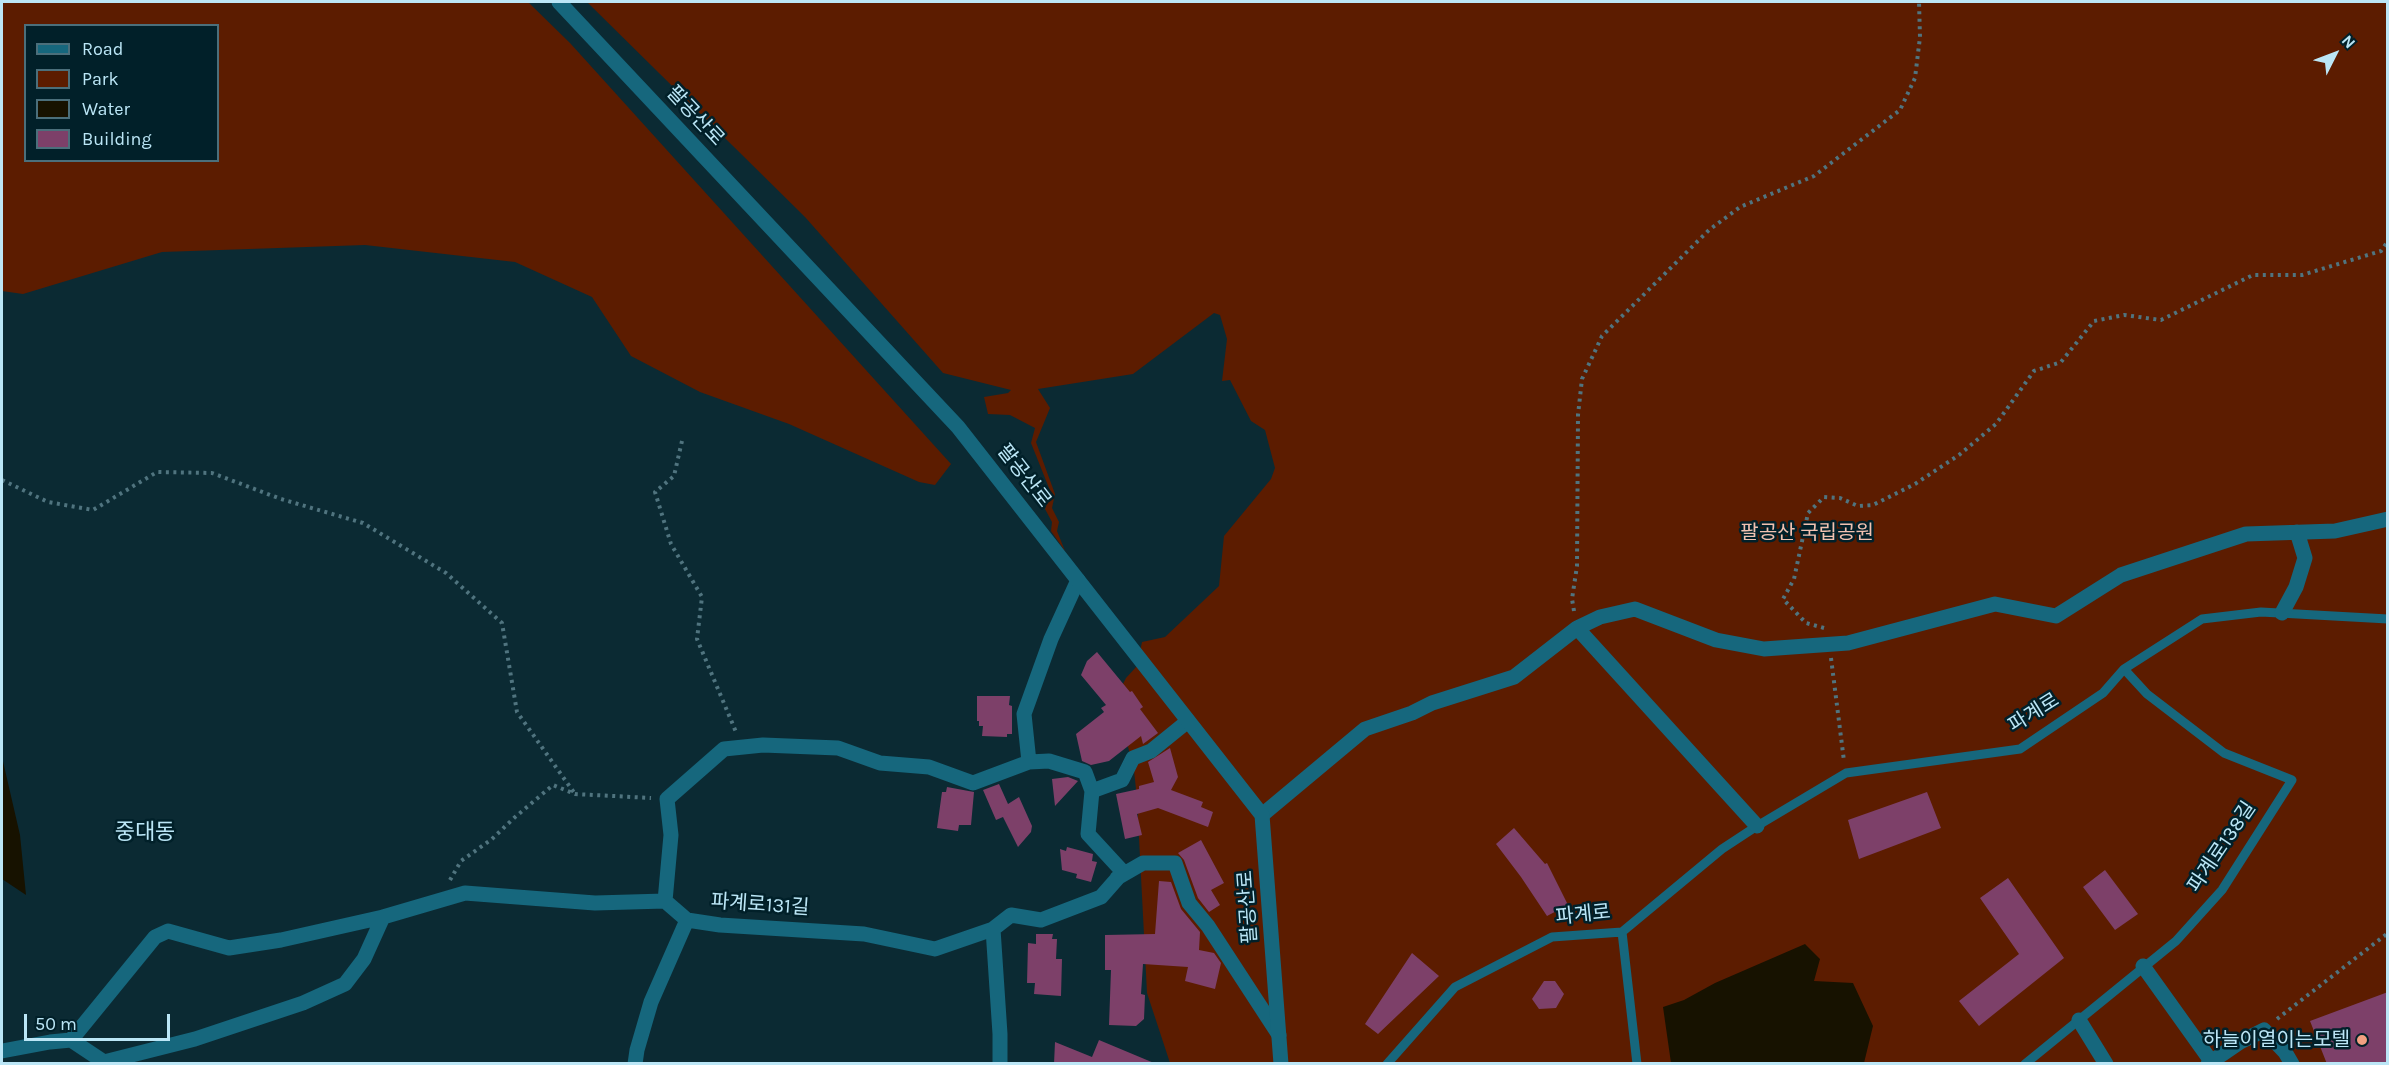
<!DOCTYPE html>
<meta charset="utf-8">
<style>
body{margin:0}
#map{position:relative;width:2389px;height:1065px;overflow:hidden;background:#0b2a33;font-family:Karla,sans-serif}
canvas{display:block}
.frame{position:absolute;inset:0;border:3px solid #bbe6f6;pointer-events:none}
.legend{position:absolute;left:24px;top:24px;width:195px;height:138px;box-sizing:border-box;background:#012029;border:2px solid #4b6f7b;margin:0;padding:8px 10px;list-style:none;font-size:18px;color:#bbe6f6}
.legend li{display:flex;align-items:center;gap:12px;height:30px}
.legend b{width:30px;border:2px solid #4b6f7b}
.north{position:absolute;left:2305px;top:24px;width:60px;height:60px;-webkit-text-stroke:4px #012029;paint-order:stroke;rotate:48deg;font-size:16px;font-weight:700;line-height:24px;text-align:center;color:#bbe6f6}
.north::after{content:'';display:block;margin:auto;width:21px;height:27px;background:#bbe6f6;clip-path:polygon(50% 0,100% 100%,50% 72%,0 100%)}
.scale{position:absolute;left:24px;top:1014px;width:146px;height:27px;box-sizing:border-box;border:3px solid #bbe6f6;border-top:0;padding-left:8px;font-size:18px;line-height:21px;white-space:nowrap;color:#bbe6f6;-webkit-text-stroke:4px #012029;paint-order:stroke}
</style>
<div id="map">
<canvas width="2389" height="1065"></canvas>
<div class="frame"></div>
<ul class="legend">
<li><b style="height:8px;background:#16677d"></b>Road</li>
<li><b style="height:16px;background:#5c1c00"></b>Park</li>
<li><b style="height:16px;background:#171200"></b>Water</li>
<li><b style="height:16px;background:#7d4069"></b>Building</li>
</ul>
<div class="north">N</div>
<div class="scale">50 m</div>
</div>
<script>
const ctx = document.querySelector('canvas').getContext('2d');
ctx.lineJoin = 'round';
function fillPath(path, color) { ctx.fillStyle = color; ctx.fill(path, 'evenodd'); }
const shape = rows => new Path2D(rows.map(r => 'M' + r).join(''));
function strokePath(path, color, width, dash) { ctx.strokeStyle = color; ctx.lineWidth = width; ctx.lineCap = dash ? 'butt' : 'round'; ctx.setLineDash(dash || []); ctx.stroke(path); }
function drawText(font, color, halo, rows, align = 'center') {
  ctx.font = font + ' Karla,"Noto Sans KR",sans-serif'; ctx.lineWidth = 5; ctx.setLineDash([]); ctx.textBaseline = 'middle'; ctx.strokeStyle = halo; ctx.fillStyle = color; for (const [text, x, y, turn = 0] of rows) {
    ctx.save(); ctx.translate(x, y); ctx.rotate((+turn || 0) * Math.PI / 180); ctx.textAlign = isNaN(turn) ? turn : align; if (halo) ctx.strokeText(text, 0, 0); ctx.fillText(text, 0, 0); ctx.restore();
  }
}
const green = shape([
 [2,2,528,2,570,43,951,464,935,485,919,482,789,424,700,392,631,356,592,297,515,262,365,245,162,252,23,294,2,291],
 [26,26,218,26,218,160,26,160],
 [587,2,2387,2,2387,1063,1170,1063,1147,993,1137,799,1134,770,1125,735,1113,704,1126,678,1137,666,1142,642,1165,637,1219,586,1224,536,1271,479,1275,468,1265,430,1251,421,1230,380,1222,381,1227,339,1220,315,1214,313,1133,374,1038,389,1050,408,1036,442,1055,494,1052,508,1059,522,1057,531,1065,551,1051,531,1052,522,1045,509,1051,493,1031,443,1035,428,1010,415,988,414,984,397,1008,393,1011,390,943,373,805,217]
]);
const water = shape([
 [2,757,20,835,26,895,2,879],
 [1805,944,1820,959,1814,981,1853,983,1873,1026,1864,1063,1671,1063,1663,1007,1684,1000,1715,983]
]);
const building = shape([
 [1097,652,1130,692,1132,691,1143,707,1140,709,1158,733,1143,744,1141,736,1109,761,1091,765,1082,761,1076,734,1104,712,1101,708,1106,705,1081,675,1087,661],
 [977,696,1010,696,1009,705,1012,706,1012,734,1007,734,1007,737,982,736,983,726,979,726,979,721,977,721],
 [1170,748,1178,777,1171,790,1203,802,1201,807,1213,812,1208,827,1158,808,1137,814,1142,835,1125,839,1116,794,1139,789,1139,786,1154,782,1148,762],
 [1068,777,1078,781,1055,806,1052,779],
 [999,784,1008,804,1019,797,1032,826,1031,832,1018,847,1003,817,996,820,983,790],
 [947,787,974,792,971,825,959,825,958,831,937,828,942,792,946,792],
 [1927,792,1941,828,1859,859,1848,820],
 [1514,828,1545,864,1547,863,1568,905,1547,916,1521,877,1496,844],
 [1201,840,1224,883,1211,890,1220,905,1209,912,1198,898,1184,860,1178,853],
 [1067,847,1093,854,1092,861,1097,862,1091,882,1076,878,1077,874,1062,870,1060,849,1066,851],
 [2105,870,2138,914,2115,930,2083,887],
 [2008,878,2064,958,1979,1026,1959,1001,2019,954,1980,898],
 [1159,881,1171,882,1181,909,1200,932,1199,950,1214,953,1221,963,1215,989,1185,981,1188,967,1143,964,1141,994,1145,995,1144,1019,1136,1026,1109,1025,1111,970,1105,970,1105,935,1155,934],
 [1036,934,1053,934,1052,939,1057,939,1056,959,1062,959,1061,996,1034,994,1035,983,1027,983,1028,943,1036,944],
 [1412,953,1439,976,1378,1034,1365,1024],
 [1544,981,1555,981,1564,994,1556,1008,1539,1009,1532,999],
 [2388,992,2388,1064,2327,1064,2310,1021],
 [1099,1040,1154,1063,1154,1064,1054,1064,1055,1042,1092,1057]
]);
const path = shape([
 [682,441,674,476,655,492,671,544,702,597,697,639,736,732],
 [2,480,48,502,93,510,157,472,212,473,281,499,363,523,446,573,502,623,517,712,575,794],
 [1574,611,1572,599,1577,566,1578,415,1582,379,1602,336,1709,230,1740,207,1814,176,1900,110,1915,78,1920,37,1919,2],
 [1824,628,1806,623,1783,599,1794,579,1808,513,1824,497,1840,498,1858,506,1873,505,1915,484,1959,455,1996,424,2034,371,2061,362,2094,321,2124,315,2161,320,2253,275,2302,275,2381,251,2388,241],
 [1831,658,1844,761],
 [450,880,461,861,492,839,514,818,553,785,575,794,651,798],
 [2277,1019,2388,933]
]);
const service = shape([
 [1622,932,1637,1064],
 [1387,1064,1455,987,1552,937,1622,932,1722,849,1757,826,1846,773,2020,749,2103,693,2124,669,2202,619,2261,612,2388,619],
 [2025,1064,2176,941,2222,890,2292,780,2224,753,2147,694,2124,669]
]);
const minor = shape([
 [2282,613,2296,587,2305,558,2297,532],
 [1577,628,1757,826],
 [1029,762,1024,714,1051,639,1078,580],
 [1092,791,1085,772,1049,761,1029,762,973,783,929,767,880,763,838,748,763,745,724,749,667,799,671,835,665,901,687,920,720,925,864,934,935,949,993,929,1011,915,1041,920,1101,897,1123,872,1088,834,1092,791,1122,780,1133,758,1151,751,1188,721],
 [1262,815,1365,729,1412,713,1432,703,1514,677,1577,628,1600,617,1635,609,1716,640,1764,649,1848,643,1995,604,2056,616,2121,575,2246,534,2335,531,2388,519],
 [1117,878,1143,863,1175,863,1189,903,1208,926,1279,1035],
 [993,929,1000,1034,1000,1064],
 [2143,966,2211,1061],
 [2079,1020,2106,1064],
 [71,1040,155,937,168,931,229,948,281,940,383,917],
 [2,1051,50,1042,71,1040,104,1062,195,1039,303,1003,345,984,364,959,383,917,465,893,595,903,665,901],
 [635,1064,637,1050,651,1002,687,920],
 [2208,1064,2240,1042,2264,1030,2285,1052,2292,1064]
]);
const tertiary = shape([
 [559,2,958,427,1262,815,1281,1064]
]);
const markers = [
 [2362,1040,6,"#f2a081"]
];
const streetNames = [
 ["팔공산로",695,116,47],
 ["팔공산로",1024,476,52],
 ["파계로",2034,713,-32],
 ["파계로138길",2222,847,-56],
 ["파계로131길",760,905,4],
 ["팔공산로",1248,907,-94],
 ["파계로",1583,915,-6]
];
const parkNames = [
 ["팔공산 국립공원",1807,533]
];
const poiNames = [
 ["하늘이열이는모텔",2350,1040]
];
const quarterNames = [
 ["중대동",145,833]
];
fillPath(green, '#5c1c00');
fillPath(water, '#171200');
fillPath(building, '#7d4069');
strokePath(path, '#50747f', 4, [3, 4.5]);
strokePath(service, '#16677d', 9);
strokePath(minor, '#16677d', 15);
strokePath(tertiary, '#16677d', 15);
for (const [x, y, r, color] of markers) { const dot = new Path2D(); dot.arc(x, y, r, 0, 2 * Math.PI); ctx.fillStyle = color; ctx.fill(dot); strokePath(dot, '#012029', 2); }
drawText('20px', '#bbe6f6', '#012029', streetNames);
drawText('20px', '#f2c2b1', '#012029', parkNames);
drawText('20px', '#bbe6f6', '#012029', poiNames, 'right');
drawText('22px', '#bbe6f6', '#012029', quarterNames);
</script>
